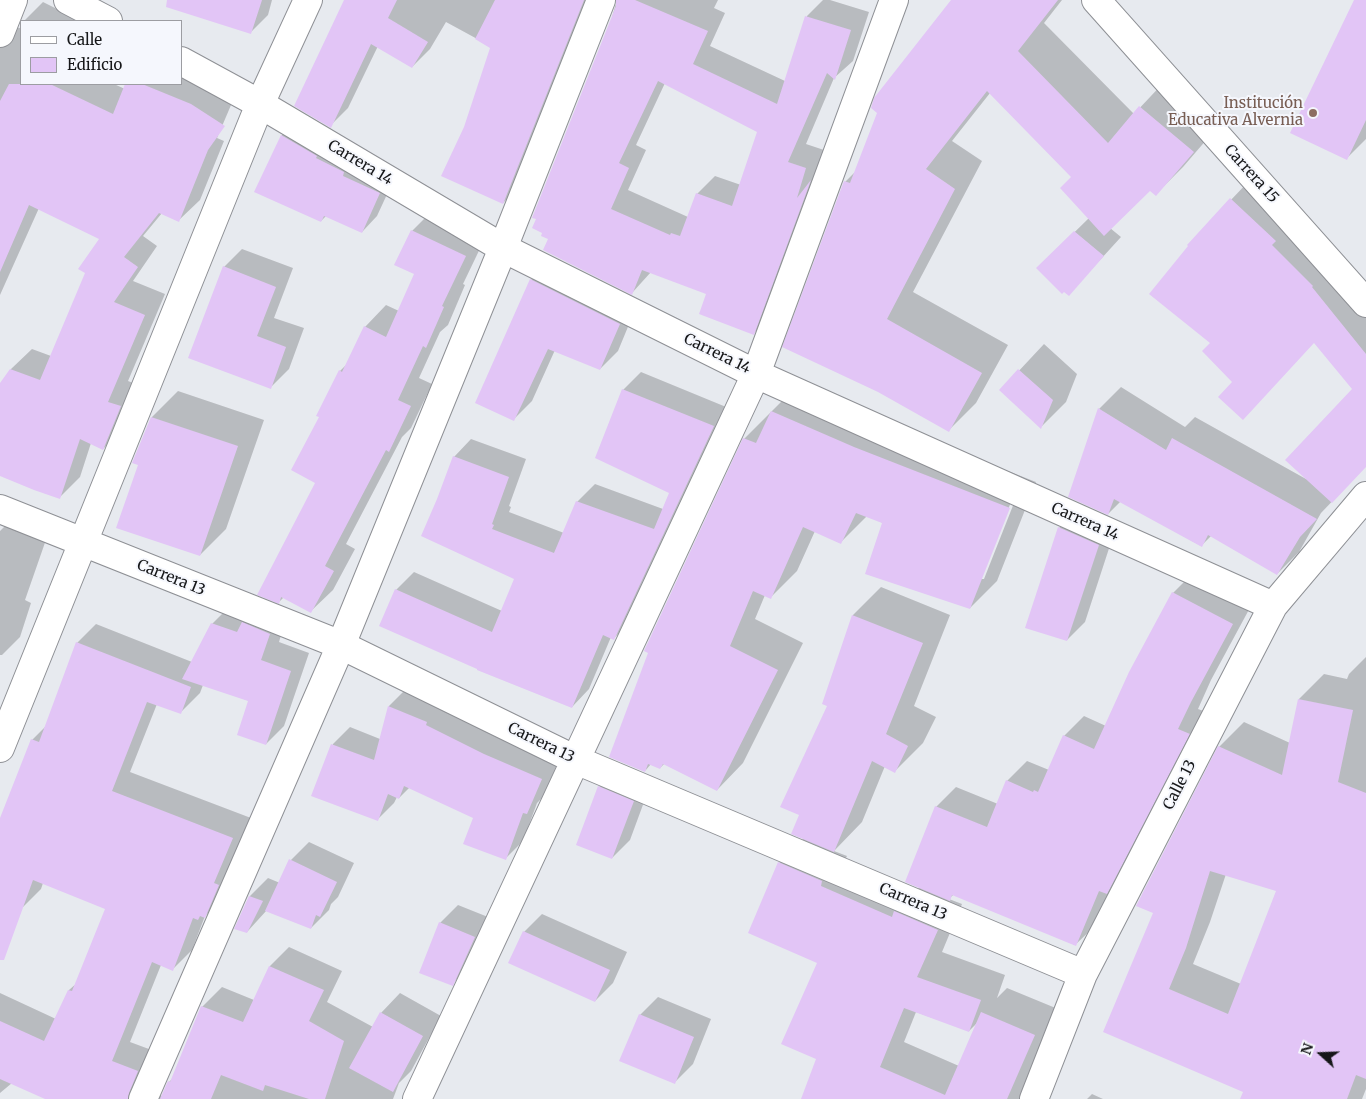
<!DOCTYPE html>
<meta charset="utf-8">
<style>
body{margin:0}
#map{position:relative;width:1366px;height:1099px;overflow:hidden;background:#e7eaef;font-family:Merriweather,serif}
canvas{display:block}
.legend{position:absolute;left:20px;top:20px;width:162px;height:65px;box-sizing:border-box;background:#f5f7fd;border:1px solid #9c9da2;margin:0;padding:6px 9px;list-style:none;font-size:15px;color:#161719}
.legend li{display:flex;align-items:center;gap:10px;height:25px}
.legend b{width:25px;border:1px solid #9c9da2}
.north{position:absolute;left:1296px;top:1029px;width:50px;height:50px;-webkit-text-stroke:4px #f5f7fd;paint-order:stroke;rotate:290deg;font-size:14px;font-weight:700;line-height:20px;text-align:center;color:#161719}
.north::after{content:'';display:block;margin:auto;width:18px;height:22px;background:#161719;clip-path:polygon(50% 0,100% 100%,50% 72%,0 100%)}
</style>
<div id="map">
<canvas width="1366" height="1099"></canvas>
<ul class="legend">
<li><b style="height:6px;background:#fff"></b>Calle</li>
<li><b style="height:14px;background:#e2c5f6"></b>Edificio</li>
</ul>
<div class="north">N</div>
</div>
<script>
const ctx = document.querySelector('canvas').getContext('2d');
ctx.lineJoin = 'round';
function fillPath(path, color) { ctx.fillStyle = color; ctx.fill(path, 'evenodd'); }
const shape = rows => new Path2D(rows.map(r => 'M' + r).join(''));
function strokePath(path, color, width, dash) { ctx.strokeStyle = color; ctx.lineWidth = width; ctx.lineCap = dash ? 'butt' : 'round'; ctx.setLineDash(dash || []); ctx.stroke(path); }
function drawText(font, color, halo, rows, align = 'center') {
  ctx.font = font + ' Merriweather,serif'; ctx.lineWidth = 4; ctx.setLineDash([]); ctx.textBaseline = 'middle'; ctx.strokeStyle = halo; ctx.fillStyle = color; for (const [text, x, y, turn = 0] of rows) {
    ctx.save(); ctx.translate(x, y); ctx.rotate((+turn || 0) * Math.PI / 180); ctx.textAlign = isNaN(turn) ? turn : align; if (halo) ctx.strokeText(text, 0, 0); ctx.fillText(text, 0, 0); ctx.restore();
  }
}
const shadow = shape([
 [0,0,15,27,20,28,21,25,21,84,114,84,125,89,127,84,181,84,181,71,234,98,217,138,224,141,200,200,179,220,162,213,143,236,157,246,133,281,165,294,128,381,141,386,124,428,103,449,91,443,80,477,60,497,0,474,0,385,11,369,32,349,51,356,101,239,39,208,0,295],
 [173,0,272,0,268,15,251,32],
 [345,0,594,0,521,185,503,203,465,128,492,47,446,22,430,49,412,67,378,46,348,108,330,126],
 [617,0,718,0,714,8,725,13,710,46,785,81,807,16,823,0,830,0,869,12,853,61,834,78,806,144,824,150,772,315,754,333,708,294,651,272,632,293,549,238],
 [665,83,759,131,741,185,715,176,697,194,688,217,628,190,646,150,636,145],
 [952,0,1062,0,1044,23,1134,114,1167,79,1220,124,1183,167,1156,194,1150,190,1110,228,1121,237,1069,294,1038,268,1089,218,1073,177,990,93,952,141,982,161,913,292,1008,345,976,403,949,430,879,390,845,182,857,170],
 [1355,0,1366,0,1366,139,1347,158],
 [43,2,81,21,24,21],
 [298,120,395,177,377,216,362,232,326,216,321,221,256,191,282,135],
 [1249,181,1366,315,1366,466,1321,513,1299,552,1277,574,1212,535,1201,546,1121,501,1108,514,1099,409,1121,387,1185,427,1195,417,1306,479,1354,390,1315,341,1234,381,1212,343,1188,245],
 [434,209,487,234,463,284,465,285,448,325,440,332,419,378,432,384,411,428,402,437,346,544,355,549,333,590,311,611,284,597,279,602,317,483,321,417,340,371,348,363,365,327,386,305,399,311,415,274,412,231],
 [242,249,293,268,274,318,304,328,289,369,271,387,224,267],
 [549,262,637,305,618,351,600,369,555,350,532,401,514,419,531,280],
 [1044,344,1077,374,1066,402,1041,427,1001,390],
 [641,372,731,409,632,621,614,638,611,637,589,689,572,707,396,590,414,572,502,611,515,579,438,499,454,457,471,439,526,459,509,506,511,507,509,512,564,533,577,502,595,484,663,509,670,492,623,390],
 [798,385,881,421,1036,482,997,581,970,608,883,523,867,516,840,543,815,531,797,571,771,597,765,595,755,619,803,643,743,763,717,790,665,763,660,768,651,764,645,771,744,439],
 [1011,502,1014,503,984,579,981,579],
 [178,391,264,420,226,529,200,555,139,465,152,417],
 [1078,510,1116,527,1085,622,1067,640,1059,528],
 [10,521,48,534,25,600,31,603,20,637,2,655,0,655,0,531],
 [1193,573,1252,604,1211,680,1198,709,1209,713,1126,872,1111,888,1096,925,1075,945,954,894,949,899,962,904,942,952,1005,975,997,998,1007,988,1058,1009,1021,1099,802,1099,818,1059,819,962,779,863,804,838,800,815,853,615,881,587,950,615,914,706,936,717,923,743,895,771,885,766,862,822,834,851,847,856,845,860,915,891,920,887,936,807,956,787,998,804,1007,781,1027,761,1049,770,1064,736,1084,716,1106,726,1173,593],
 [916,1012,969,1031,978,1022,959,1066,904,1042],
 [230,606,287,615,279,642,309,653,284,726,266,744,250,701,203,685,200,693,181,712,157,704,130,772,251,818,224,897,205,916,192,950,173,969,161,965,130,1042,157,1052,157,1095,163,1096,169,1082,173,1078,202,1007,222,987,254,1000,270,966,289,947,342,971,327,1002,373,1027,381,1013,400,993,441,1016,411,1071,399,1083,393,1099,48,1099,12,1083,0,1093,0,993,56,1019,69,990,77,983,107,908,43,883,41,889,22,908,0,899,0,822,32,740,47,725,77,643,96,624,192,662,212,624],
 [1366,657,1366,1089,1362,1099,1242,1099,1245,1091,1104,1031,1155,912,1219,747,1244,722,1290,743,1299,699,1324,674,1347,679,1349,674],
 [1226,874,1277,890,1241,984,1193,964,1210,922],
 [406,689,558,762,544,796,537,803,523,841,506,858,474,817,410,787,399,798,397,797,394,803,377,820,313,795,333,744,350,727,380,739,389,706],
 [617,769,651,783,630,840,612,858,599,787],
 [309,842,354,863,338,897,331,904,329,910,311,928,267,910,247,932,250,896,268,878,280,883,291,860],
 [458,905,493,919,470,966,452,984,440,923],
 [542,914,627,952,613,983,595,1001,524,932],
 [658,997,711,1019,693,1064,675,1082,640,1015],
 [1092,1094,1103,1099,1087,1099]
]);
const building = shape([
 [167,0,262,0,251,34,166,7],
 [344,0,397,0,388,18,428,42,412,68,371,44,331,128,294,106],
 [495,0,584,0,503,204,441,176,464,127,490,48,475,39],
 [616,0,635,0,708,31,693,64,777,104,805,16,851,30,835,80,827,73,788,162,806,168,797,198,811,180,754,335,699,314,706,294,642,270,632,295,543,250,548,239,541,236,542,233,532,228,536,219,532,218,616,6],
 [658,81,757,132,732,206,696,193,680,236,671,233,670,235,611,209,629,168,619,163],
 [951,0,1058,0,1018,51,1108,143,1139,106,1194,152,1156,196,1150,191,1104,236,1060,188,1071,177,987,91,926,169,955,189,887,319,982,373,949,432,878,392,782,347,844,181,850,183,877,113,871,108,874,98],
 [1354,0,1366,0,1366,120,1347,160,1290,133],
 [9,84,50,84,113,114,125,84,142,84,191,104,225,126,208,150,179,222,159,213,124,257,138,267,114,302,145,315,108,402,121,406,103,450,80,439,60,499,34,490,0,476,0,383,10,369,40,380,85,273,78,269,99,239,29,205,0,272,0,101],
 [281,135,317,156,316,158,344,172,343,176,380,193,362,233,324,216,321,222,254,192],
 [1230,198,1276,241,1272,245,1313,286,1312,287,1366,354,1366,467,1332,503,1285,460,1352,389,1314,343,1243,420,1218,397,1232,382,1202,351,1210,343,1149,294,1188,246,1187,245],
 [411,230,466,256,442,306,444,307,426,348,423,346,398,400,411,406,389,452,386,450,325,566,334,571,311,613,281,597,279,604,257,595,315,483,291,470,319,417,316,416,339,370,342,372,364,326,386,337,414,274,394,265],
 [1074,231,1104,256,1069,296,1064,292,1062,294,1036,268],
 [223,266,276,287,257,336,286,347,271,389,188,358],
 [530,279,620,324,600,370,548,349,514,421,475,403],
 [1018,369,1053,400,1041,429,999,390],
 [622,389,714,426,614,640,603,635,572,708,477,670,477,669,379,626,395,589,492,632,514,579,421,536,437,499,453,456,509,477,492,524,494,525,492,529,554,553,576,501,654,529,669,493,595,458],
 [1098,408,1166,450,1172,438,1317,519,1300,537,1277,575,1208,535,1202,547,1114,499,1108,515,1068,497],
 [771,411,854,447,1010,508,970,609,865,574,882,523,856,513,841,544,803,527,771,599,753,591,730,646,778,670,717,791,663,764,660,769,648,764,645,772,609,757,648,653,644,651,743,438,756,443],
 [151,417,238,446,200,556,116,528,138,465,132,463],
 [1058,527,1099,545,1067,641,1025,628],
 [1172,592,1233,624,1191,702,1178,729,1190,734,1107,894,1099,891,1076,946,952,895,950,901,905,882,935,806,987,827,1006,780,1033,792,1034,790,1038,792,1063,735,1094,749,1129,672],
 [852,615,923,643,886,734,908,746,895,773,872,761,834,852,791,834,799,815,780,807,827,706,822,704],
 [242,622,270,634,261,660,291,671,266,745,237,735,248,701,182,679,211,623,237,632],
 [76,642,191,687,181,714,147,702,112,791,233,838,214,883,219,885,205,918,200,916,198,920,193,918,173,971,152,962,112,1061,138,1071,129,1093,128,1099,45,1099,0,1079,0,1021,44,1041,68,990,72,991,105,909,33,880,4,960,0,960,0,818,31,739,39,742],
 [1298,699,1353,710,1338,782,1366,793,1366,1079,1356,1075,1347,1099,1240,1099,1243,1092,1103,1032,1153,913,1136,906,1218,746,1282,775],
 [1210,871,1276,891,1228,1014,1169,989,1186,948],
 [388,706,427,722,426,725,484,754,542,779,527,814,523,813,506,860,463,844,473,818,404,786,399,799,388,794,378,821,311,796,331,744,374,760],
 [598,786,634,801,612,859,576,845],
 [289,859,337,882,320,917,316,915,311,929,265,911],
 [778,862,822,881,821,886,892,917,894,911,938,930,917,977,981,1000,969,1032,904,1008,880,1067,945,1095,981,1012,1035,1035,1007,1099,801,1099,816,1059,781,1044,817,963,748,933],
 [249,896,263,901,247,933,234,929],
 [439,922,475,937,453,986,419,973],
 [523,931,610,970,595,1002,508,963],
 [269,966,324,990,309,1021,344,1041,325,1099,309,1099,265,1085,263,1091,221,1075,211,1099,160,1099,168,1081,170,1082,201,1006,243,1022],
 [380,1012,423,1036,393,1092,349,1068],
 [639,1014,694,1037,675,1084,619,1061]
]);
const minor = shape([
 [68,0,108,21],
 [1096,0,1366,303],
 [0,33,13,0],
 [181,61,260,104,503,248,756,374,1273,606],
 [0,509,341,645,576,760,1083,974],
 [0,748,260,104,308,0],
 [143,1099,341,645,503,248,601,0],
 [417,1099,756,374,894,0],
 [1034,1099,1083,974,1273,606,1366,496]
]);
const markers = [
 [1313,113,5,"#8d6e63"]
];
const educationNames = [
 ["Institución",1303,104],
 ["Educativa Alvernia",1303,121]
];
const streetNames = [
 ["Carrera 14",360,163,31],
 ["Carrera 15",1251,174,48],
 ["Carrera 14",717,354,26],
 ["Carrera 14",1085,522,24],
 ["Carrera 13",171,578,22],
 ["Carrera 13",541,743,26],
 ["Calle 13",1180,785,-63],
 ["Carrera 13",913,902,23]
];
fillPath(shadow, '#0003');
fillPath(building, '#e2c5f6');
strokePath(minor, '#8e9095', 30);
strokePath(minor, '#fff', 28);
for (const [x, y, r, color] of markers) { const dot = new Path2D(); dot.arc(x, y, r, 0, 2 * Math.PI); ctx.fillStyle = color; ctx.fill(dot); strokePath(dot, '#f5f7fd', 2); }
drawText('15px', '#785e54', '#f5f7fd', educationNames, 'right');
drawText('15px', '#161719', '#f5f7fd', streetNames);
</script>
